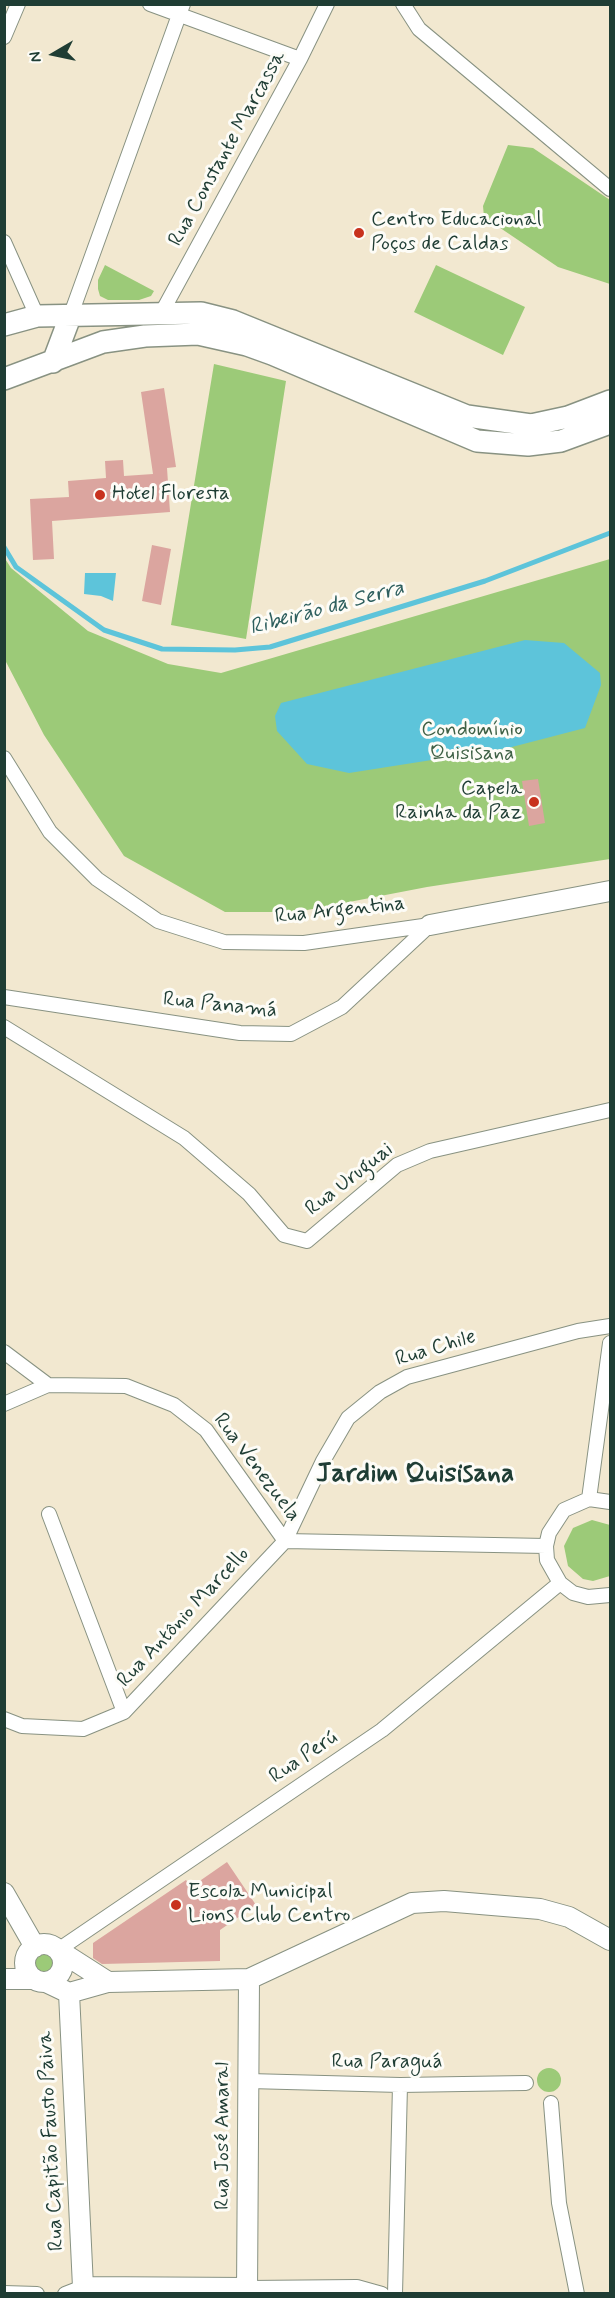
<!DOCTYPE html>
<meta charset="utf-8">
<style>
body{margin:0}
#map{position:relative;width:615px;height:2298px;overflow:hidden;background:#f2e8d0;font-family:Mynerve,sans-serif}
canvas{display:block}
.frame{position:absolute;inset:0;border:6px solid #1f3d34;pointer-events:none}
.north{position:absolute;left:24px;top:24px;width:60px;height:60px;-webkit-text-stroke:4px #fdfcf7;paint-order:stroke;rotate:261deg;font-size:16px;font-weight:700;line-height:24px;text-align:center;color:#1f3d34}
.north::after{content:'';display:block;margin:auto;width:21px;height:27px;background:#1f3d34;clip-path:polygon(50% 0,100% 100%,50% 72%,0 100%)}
</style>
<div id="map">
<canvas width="615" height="2298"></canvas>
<div class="frame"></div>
<div class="north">N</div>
</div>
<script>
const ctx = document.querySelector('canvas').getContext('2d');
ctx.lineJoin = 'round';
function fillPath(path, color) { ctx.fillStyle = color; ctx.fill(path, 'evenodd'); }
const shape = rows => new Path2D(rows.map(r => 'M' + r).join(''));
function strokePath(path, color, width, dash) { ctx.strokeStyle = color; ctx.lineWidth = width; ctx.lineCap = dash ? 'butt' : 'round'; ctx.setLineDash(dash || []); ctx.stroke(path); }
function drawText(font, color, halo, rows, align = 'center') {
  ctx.font = font + ' Mynerve,sans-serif'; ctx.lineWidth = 6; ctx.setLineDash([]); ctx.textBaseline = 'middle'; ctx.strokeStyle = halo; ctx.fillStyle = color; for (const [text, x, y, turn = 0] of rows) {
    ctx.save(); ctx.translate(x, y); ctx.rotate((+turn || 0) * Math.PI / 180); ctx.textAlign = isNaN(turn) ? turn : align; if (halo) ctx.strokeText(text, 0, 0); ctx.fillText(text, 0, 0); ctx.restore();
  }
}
const green = shape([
 [508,145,533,148,610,200,610,284,558,267,484,217,483,206],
 [105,265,154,291,151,296,139,300,108,300,100,296,98,289,98,280],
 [436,265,525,307,503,355,414,312],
 [214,364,286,381,246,639,171,625],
 [4,557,11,568,88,631,168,664,221,673,610,559,610,859,427,887,297,912,225,912,124,856,44,735,5,660],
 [592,1520,610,1525,610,1576,593,1581,583,1579,568,1566,564,1546,573,1528],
 '32 1963a12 12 0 1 1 24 0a12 12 0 1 1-24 0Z',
 '537 2080a12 12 0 1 1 24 0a12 12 0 1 1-24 0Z'
]);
const water = shape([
 [85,573,116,573,113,601,101,596,84,594],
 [525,640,564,643,600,673,601,685,585,728,508,748,349,773,307,764,277,731,275,716,281,703]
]);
const stream = shape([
 [4,547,16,567,104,630,162,649,235,650,270,647,485,581,610,533]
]);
const building = shape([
 [164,388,176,467,167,468,170,512,52,521,54,559,33,560,30,499,69,497,68,481,106,478,105,461,123,460,124,476,153,474,141,392],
 [152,545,171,549,161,605,142,601],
 [538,779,545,823,529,826,522,781],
 [227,1862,256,1905,220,1930,220,1961,102,1964,93,1958,93,1943,186,1880,191,1887]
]);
const street = shape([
 [150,4,300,59],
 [403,4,419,29,610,189],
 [4,37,18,4],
 [4,242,37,316],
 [162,312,300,59,327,4],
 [70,317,183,4],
 [4,758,50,832,97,879,158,921,224,942,304,943,430,925],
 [4,997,240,1033,291,1034,342,1007,430,925],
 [4,1027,184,1138,249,1194,284,1235,307,1241,397,1165,430,1151,610,1110],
 [4,1352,48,1385],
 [4,1404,48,1385,126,1386,174,1405,206,1430,285,1541,546,1546],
 [589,1499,610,1343],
 [610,1502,589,1499,564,1510,549,1533,546,1546,547,1560,560,1583,573,1593,588,1597,610,1595],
 [49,1514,124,1712],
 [4,1719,22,1726,83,1729,124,1712,285,1541,323,1461,348,1418,380,1392,407,1377,578,1331,610,1326],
 [58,1950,382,1730,560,1583],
 [249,2081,400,2085,526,2083],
 [551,2103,559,2203,577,2294],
 [247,2288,357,2287,382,2294],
 [4,2293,37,2294],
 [65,2294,83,2287],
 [395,2294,400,2085]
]);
const secondary = shape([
 [430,925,610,891],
 [4,1893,35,1947],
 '25 1963a19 19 0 1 1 38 0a19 19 0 1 1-38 0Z',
 [4,1979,34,1979],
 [46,1982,69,1993,108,1982,58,1950],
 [108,1982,249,1979,412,1903,444,1901,540,1909,569,1917,610,1940],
 [69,1993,83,2287,247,2288],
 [247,2294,249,1979]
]);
const primary = shape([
 [4,325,37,316,201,313,233,321,467,416,531,425,568,417,610,401],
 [53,362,70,317],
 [4,379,103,342,145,336,198,334,247,345,272,354,477,441,528,445,561,441,610,423]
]);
const markers = [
 [359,233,6,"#c8321e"],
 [100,495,6,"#c8321e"],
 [534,802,6,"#c8321e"],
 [176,1905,6,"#c8321e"]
];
const streetNames = [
 ["Rua Constante Marcassa",228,149,-61],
 ["Rua Argentina",340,911,-6],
 ["Rua Panamá",220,1006,6],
 ["Rua Uruguai",350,1180,-38],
 ["Rua Chile",436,1349,-17],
 ["Rua Venezuela",256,1468,53],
 ["Rua Antônio Marcello",184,1618,-47],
 ["Rua Perú",304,1758,-34],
 ["Rua Paraguá",387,2063],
 ["Rua José Amaral",224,2136,-90],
 ["Rua Capitão Fausto Paiva",52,2141,-93]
];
const poiNames = [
 ["Centro Educacional",371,221],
 ["Poços de Caldas",371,245],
 ["Hotel Floresta",112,495],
 ["Capela",522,790,"right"],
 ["Rainha da Paz",522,814,"right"],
 ["Escola Municipal",188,1893],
 ["Lions Club Centro",188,1917]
];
const parkNames = [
 ["Condomínio",472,731],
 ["Quisisana",472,755]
];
const waterNames = [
 ["Ribeirão da Serra",327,609,-15]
];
const districtNames = [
 ["Jardim Quisisana",415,1475]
];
fillPath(green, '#9cca78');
fillPath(water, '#5dc4da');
strokePath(stream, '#5dc4da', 5);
fillPath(building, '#dba59f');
strokePath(street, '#889282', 16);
strokePath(secondary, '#889282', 22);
strokePath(primary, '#889282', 24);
strokePath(street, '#fff', 14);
strokePath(secondary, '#fff', 20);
strokePath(primary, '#fff', 21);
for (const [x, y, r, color] of markers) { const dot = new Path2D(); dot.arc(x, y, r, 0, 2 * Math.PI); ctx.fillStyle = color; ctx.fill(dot); strokePath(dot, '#fdfcf7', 2); }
drawText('21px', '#1f3d34', '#fdfcf7', streetNames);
drawText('21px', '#1f3d34', '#fdfcf7', poiNames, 'left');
drawText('21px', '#3e6045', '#fdfcf7', parkNames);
drawText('italic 22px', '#2e5f5e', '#fdfcf7', waterNames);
drawText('bold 27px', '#1f3d34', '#fdfcf7', districtNames);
</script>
